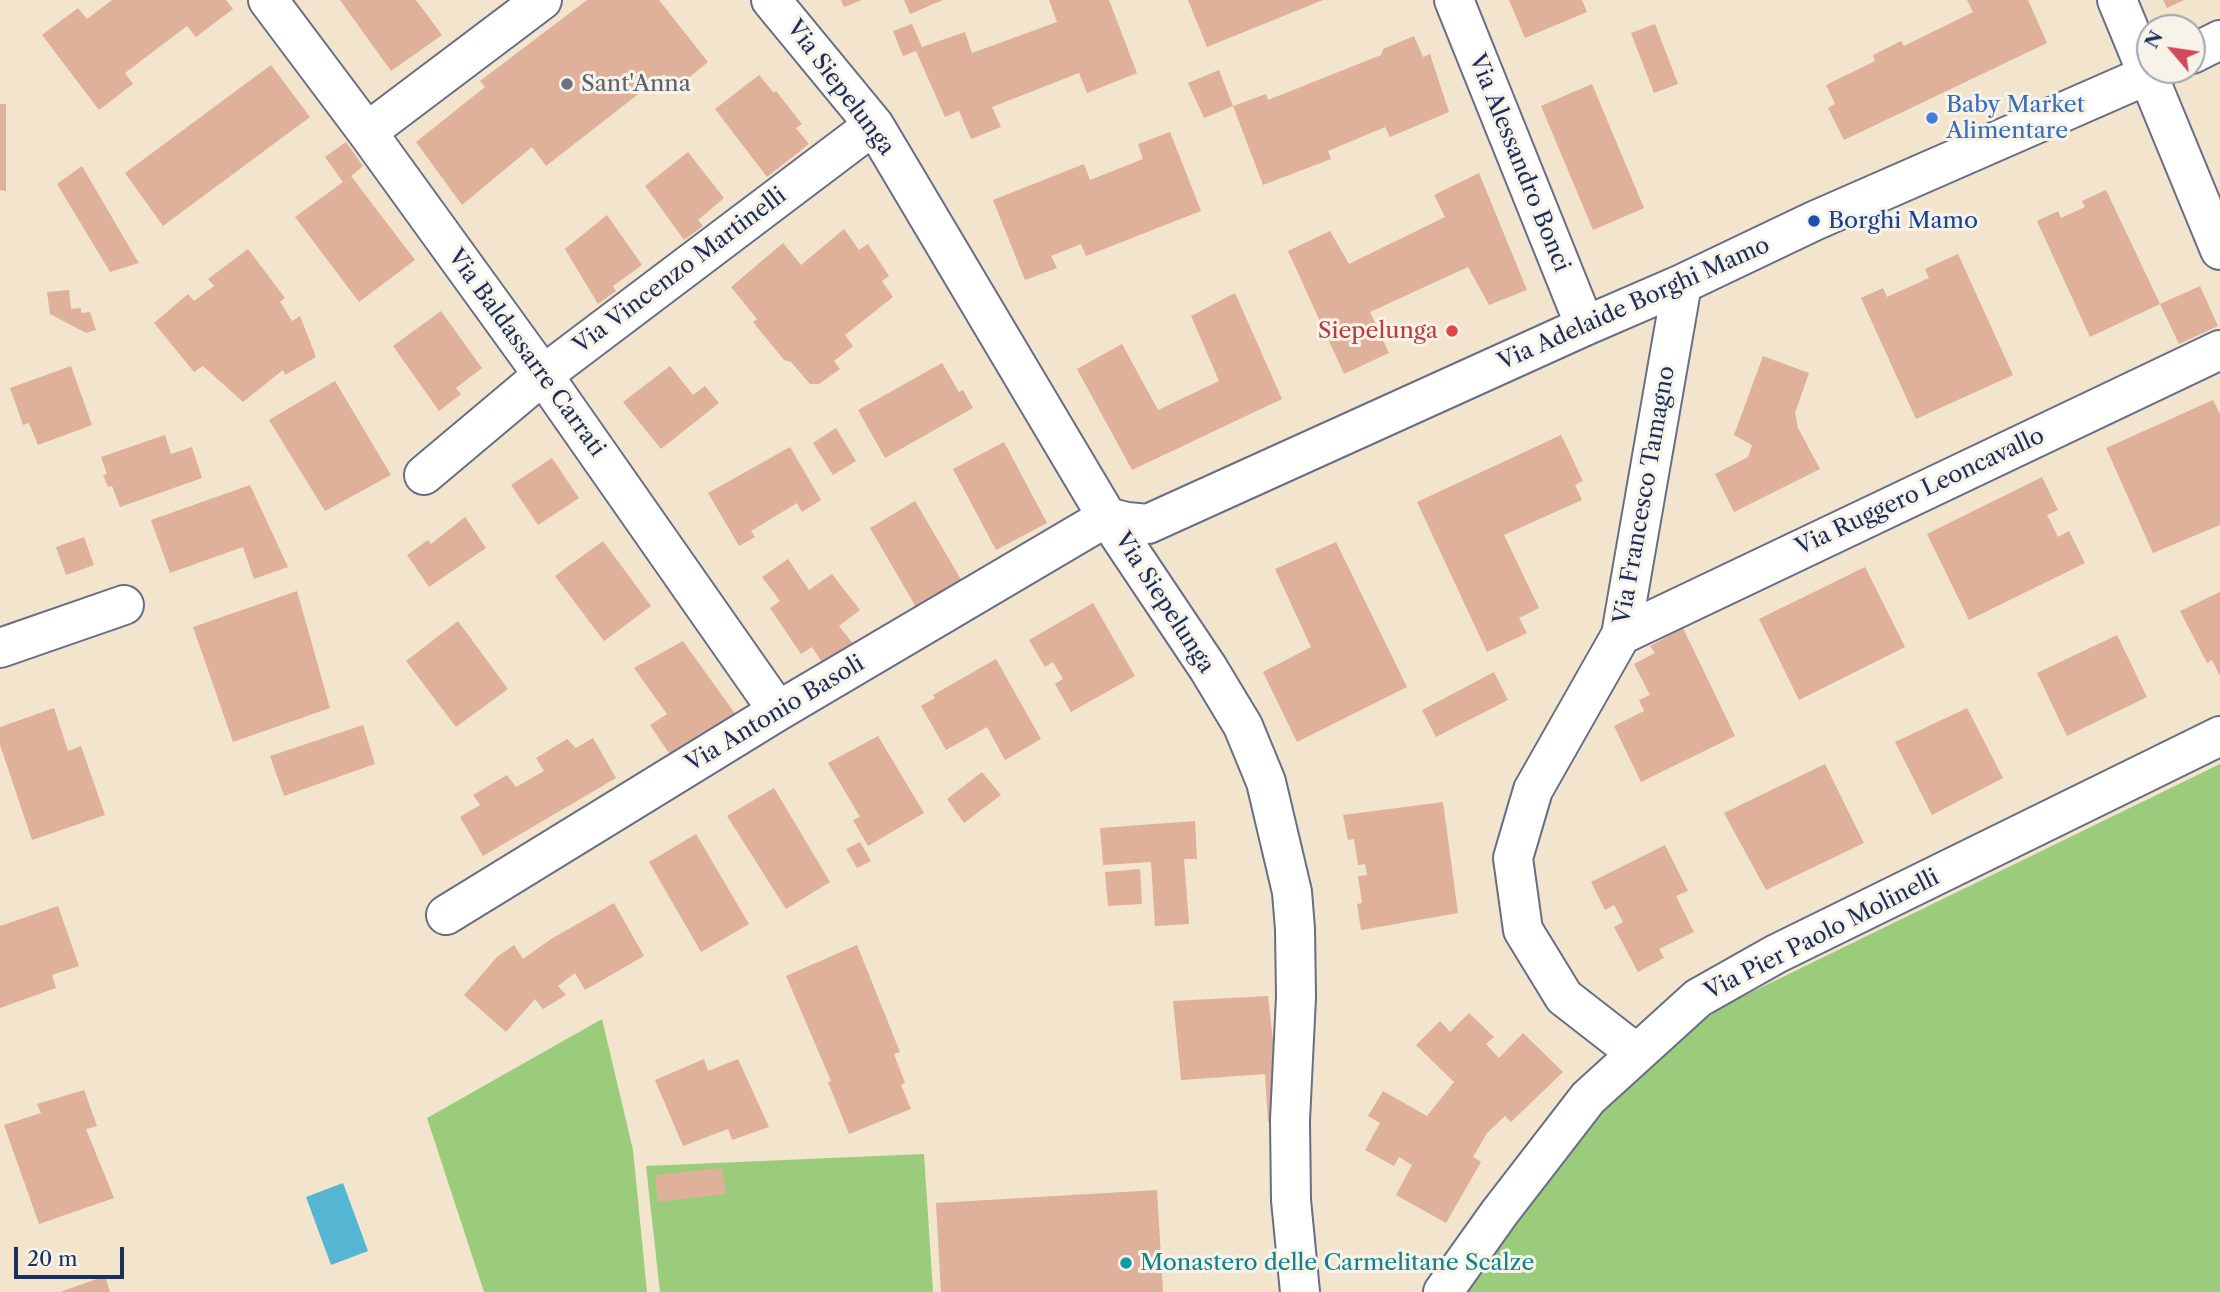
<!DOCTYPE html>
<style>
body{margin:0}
#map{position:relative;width:2220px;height:1292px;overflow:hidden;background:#f3e4cd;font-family:"Libre Caslon Text",serif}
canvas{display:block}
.north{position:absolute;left:2136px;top:14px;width:70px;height:70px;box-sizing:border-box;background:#f7f3e8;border:2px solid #9fa5b1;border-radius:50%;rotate:299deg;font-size:19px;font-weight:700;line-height:28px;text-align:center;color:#1b2f5e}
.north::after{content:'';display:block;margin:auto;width:24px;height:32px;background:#d1495b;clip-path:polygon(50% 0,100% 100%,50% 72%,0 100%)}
.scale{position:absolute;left:14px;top:1247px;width:110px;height:32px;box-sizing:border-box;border:4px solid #1b2f5e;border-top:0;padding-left:9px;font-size:21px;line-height:24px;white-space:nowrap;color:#1b2f5e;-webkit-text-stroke:5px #f7f3e8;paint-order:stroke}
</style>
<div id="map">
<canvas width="2220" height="1292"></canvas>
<div class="north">N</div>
<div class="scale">20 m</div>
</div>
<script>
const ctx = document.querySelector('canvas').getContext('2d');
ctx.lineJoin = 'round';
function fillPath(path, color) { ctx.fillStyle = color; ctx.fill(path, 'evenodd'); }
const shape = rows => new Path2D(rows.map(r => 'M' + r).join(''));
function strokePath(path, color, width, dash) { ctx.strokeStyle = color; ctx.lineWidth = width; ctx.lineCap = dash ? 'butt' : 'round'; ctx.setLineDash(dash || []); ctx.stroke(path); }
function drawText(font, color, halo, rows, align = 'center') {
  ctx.font = font + ' "Libre Caslon Text",serif'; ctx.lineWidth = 6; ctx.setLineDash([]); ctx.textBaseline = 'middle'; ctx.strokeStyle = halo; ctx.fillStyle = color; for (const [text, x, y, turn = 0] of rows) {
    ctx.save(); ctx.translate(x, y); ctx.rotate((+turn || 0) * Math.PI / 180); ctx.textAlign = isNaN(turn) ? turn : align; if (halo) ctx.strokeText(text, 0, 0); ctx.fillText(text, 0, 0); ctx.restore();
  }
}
const green = shape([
 [2220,764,2220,1292,1464,1292,1509,1226,1607,1106,1651,1061,1721,1007],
 [602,1019,633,1150,647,1292,484,1292,427,1118],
 [924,1154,933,1292,660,1292,646,1166]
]);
const water = shape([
 [343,1183,368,1251,331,1265,306,1197]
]);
const building = shape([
 [112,0,226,0,233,9,196,37,187,26,125,73,133,84,99,110,42,35,78,8,87,19],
 [340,0,416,0,442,35,391,71],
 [587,0,659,0,708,62,676,88,664,74,546,166,532,147,462,205,416,142,485,87,480,81],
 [841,0,862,0,844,7],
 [904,0,943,0,910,14],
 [1049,0,1109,0,1137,73,1087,93,1079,73,992,107,1001,127,971,139,959,111,945,117,916,51,903,56,893,31,912,24,922,47,965,32,972,53,1057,22],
 [1188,0,1323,0,1207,47],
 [1509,0,1582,0,1587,12,1525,38],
 [1967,0,2028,0,2047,43,1844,140,1828,108,1835,104,1826,85,1875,61,1873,55,1901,41,1904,46,1973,12],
 [2163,0,2184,0,2167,8],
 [1655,24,1678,84,1654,93,1631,33],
 [1414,36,1423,57,1430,54,1449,112,1390,137,1385,127,1328,151,1331,159,1263,185,1233,106,1266,94,1268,100,1381,55,1383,49],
 [271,65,310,117,163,226,125,173],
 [1219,70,1233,106,1204,118,1188,83],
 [759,75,774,93,776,91,802,124,796,128,809,144,767,177,715,109],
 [1592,84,1644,208,1593,230,1541,106],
 [0,104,6,104,6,191,0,190],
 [1170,132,1201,211,1086,256,1081,244,1051,256,1057,268,1025,280,993,200,1084,164,1090,180,1143,159,1138,144],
 [346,142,363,166,351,176,415,260,359,302,295,217,343,182,325,157],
 [688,152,724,198,698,220,703,226,684,240,645,186],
 [82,166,131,250,139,263,110,272,57,184],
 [1479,173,1527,290,1489,305,1468,267,1370,312,1389,353,1344,374,1288,251,1330,231,1349,264,1445,217,1434,195],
 [2106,190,2160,304,2090,337,2037,221,2058,211,2061,218,2085,207,2082,201],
 [607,215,642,265,613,286,616,291,598,304,565,249],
 [844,229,859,250,868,244,889,276,882,281,893,297,845,335,853,346,834,361,840,369,819,384,810,384,791,362,784,360,753,322,757,319,731,287,783,243,801,265],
 [248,249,285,298,280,302,292,321,300,316,316,357,285,375,283,370,243,402,203,366,194,372,154,323,188,294,194,301,214,286,208,279],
 [1958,254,2013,375,1916,419,1861,298,1883,288,1887,297,1929,278,1925,269],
 [2200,286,2218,326,2179,344,2160,304],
 [69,290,71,309,81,308,81,313,90,312,96,330,86,333,50,314,47,292],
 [1235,293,1282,399,1132,470,1077,369,1122,344,1158,410,1219,381,1191,316],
 [441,311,482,368,456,388,461,394,439,411,393,346],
 [1763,356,1809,373,1795,413,1798,428,1820,469,1734,512,1715,474,1748,457,1752,445,1734,435],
 [942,363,959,392,963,390,973,408,885,458,858,410],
 [71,366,92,425,38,445,29,423,23,425,10,388],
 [670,366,693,395,705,386,719,403,661,449,623,402],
 [335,381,391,475,325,511,269,420],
 [2213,400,2220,414,2220,525,2153,553,2106,448],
 [836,428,856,461,833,475,813,443],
 [165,435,171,454,192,447,202,478,120,507,112,486,108,487,103,475,107,474,101,457],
 [1561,435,1583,481,1575,485,1582,500,1504,535,1539,608,1519,618,1527,633,1487,652,1417,502],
 [1004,442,1047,523,996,550,953,469],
 [790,447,821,500,802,512,797,503,751,531,755,537,739,546,708,493],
 [552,458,579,498,538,525,511,485],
 [2042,477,2058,510,2047,515,2058,537,2069,531,2085,563,1969,620,1927,534],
 [250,485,288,567,254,579,243,547,170,573,151,520],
 [915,501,966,588,920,614,870,528],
 [465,517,486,548,429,587,407,555,428,540,431,544],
 [84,537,94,565,66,575,56,547],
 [603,541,651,606,604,641,555,576],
 [1336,542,1407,687,1297,742,1263,672,1311,647,1275,569],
 [788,559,809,590,832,574,860,610,839,626,859,651,828,671,812,647,801,654,770,608,780,601,762,577],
 [1865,567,1905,647,1799,700,1759,619],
 [297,591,330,708,233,742,193,627],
 [2220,592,2220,676,2212,660,2207,663,2180,611],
 [1093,603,1135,676,1071,712,1055,684,1063,679,1053,662,1045,667,1029,640],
 [458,621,508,689,456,727,406,661],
 [1683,628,1735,736,1641,782,1614,726,1644,711,1639,700,1650,695,1634,664,1655,653,1650,646],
 [2117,635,2147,697,2067,736,2037,673],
 [683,641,741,722,675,762,650,725,667,714,634,668],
 [996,659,1041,739,1005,760,987,727,946,750,921,706,935,698,933,695],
 [1494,672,1508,700,1436,737,1422,710],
 [54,708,68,751,81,746,105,815,32,840,0,745,0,727],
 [1967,708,2003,778,1932,815,1895,742],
 [363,725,375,764,284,796,270,756],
 [878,736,924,813,868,846,853,820,860,817,828,763],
 [593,738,616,778,483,856,460,817,480,805,473,795,507,775,516,787,544,771,536,758,567,739,576,748],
 [1825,764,1864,843,1766,890,1724,813],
 [982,772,1001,795,964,823,947,799],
 [774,788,830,882,786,909,727,816],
 [1443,802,1458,913,1361,930,1357,904,1362,903,1358,876,1367,875,1365,864,1358,865,1354,839,1348,840,1343,815],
 [1195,821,1197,859,1184,859,1189,924,1155,926,1151,862,1103,865,1100,828],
 [696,834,749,924,701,952,649,862],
 [860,842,871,861,857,868,846,849],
 [1665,845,1688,891,1676,896,1694,932,1659,949,1664,958,1638,972,1614,927,1623,922,1614,905,1605,910,1591,882],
 [1140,869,1142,904,1108,906,1105,872],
 [614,903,644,956,585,990,575,973,558,986,566,995,543,1009,535,999,506,1032,464,995,497,957,514,945,523,959,551,939],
 [58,906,79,966,52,975,56,988,0,1008,0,926],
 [857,945,900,1052,894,1054,905,1083,901,1085,911,1109,849,1134,828,1082,831,1081,786,976],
 [1268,996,1282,1120,1268,1122,1265,1074,1181,1080,1173,1001],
 [1469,1013,1494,1037,1486,1044,1499,1058,1523,1033,1563,1072,1511,1122,1505,1116,1487,1133,1473,1157,1481,1162,1446,1223,1396,1195,1412,1165,1399,1157,1394,1166,1365,1150,1380,1123,1368,1116,1383,1091,1427,1116,1454,1082,1416,1045,1440,1021,1450,1032],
 [704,1059,708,1071,738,1059,769,1127,732,1140,728,1129,683,1146,655,1080],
 [84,1090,97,1126,86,1129,114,1198,39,1224,4,1125,41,1113,37,1104],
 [722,1168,726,1194,658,1202,655,1175],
 [1157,1190,1163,1292,941,1292,936,1203],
 [105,1276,110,1292,60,1292]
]);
const minor = shape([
 [268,0,367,132,543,375,778,711],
 [771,0,874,125,1107,517,1208,668,1243,726,1266,782,1292,892,1295,929,1296,997,1290,1120,1291,1200,1300,1292],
 [1454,0,1585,326],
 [2117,0,2220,250],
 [2192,54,2220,40],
 [367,132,542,0],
 [424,475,543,375,874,125],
 [1107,517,1127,522,1148,524,1585,326,1682,284,1814,221,2159,70],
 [1621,635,2220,350],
 [0,648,124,605],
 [446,915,778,711,1107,517],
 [1636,1053,1564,997,1523,930,1513,858,1533,790,1621,635,1682,284],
 [1443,1292,1500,1212,1588,1098,1698,998,1776,954,2220,736]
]);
const markers = [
 [567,84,7,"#6b7280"],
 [1932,118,7,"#3f7fe0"],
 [1814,221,7,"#1a4fb4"],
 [1452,331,7,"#e0444e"],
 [1126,1263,7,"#0f9aa8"]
];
const worshipNames = [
 ["Sant'Anna",581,84]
];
const streetNames = [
 ["Via Siepelunga",840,88,53],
 ["Via Alessandro Bonci",1519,163,68],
 ["Via Vincenzo Martinelli",680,271,-37],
 ["Via Adelaide Borghi Mamo",1634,304,-24],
 ["Via Baldassarre Carrati",526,353,54],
 ["Via Ruggero Leoncavallo",1920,492,-25],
 ["Via Francesco Tamagno",1645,495,-80],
 ["Via Siepelunga",1164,603,57],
 ["Via Antonio Basoli",775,714,-31],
 ["Via Pier Paolo Molinelli",1822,935,-27]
];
const shopNames = [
 ["Baby Market",1946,105],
 ["Alimentare",1946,131]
];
const transitNames = [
 ["Borghi Mamo",1828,221]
];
const healthNames = [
 ["Siepelunga",1438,331]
];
const cultureNames = [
 ["Monastero delle Carmelitane Scalze",1140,1263]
];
fillPath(green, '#9bcc7b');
fillPath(water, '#54b6d3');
fillPath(building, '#dfb09a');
strokePath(minor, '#676e85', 42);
strokePath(minor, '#fff', 38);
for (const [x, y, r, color] of markers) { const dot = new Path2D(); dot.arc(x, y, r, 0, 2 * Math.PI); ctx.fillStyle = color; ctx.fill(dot); strokePath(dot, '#f7f3e8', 2.5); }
drawText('23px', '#5b616d', '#f7f3e8', worshipNames, 'left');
drawText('23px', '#1b2f5e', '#f7f3e8', streetNames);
drawText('23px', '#366cbe', '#f7f3e8', shopNames, 'left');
drawText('23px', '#164399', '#f7f3e8', transitNames, 'left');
drawText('23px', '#be3a42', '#f7f3e8', healthNames, 'right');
drawText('23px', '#0d838f', '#f7f3e8', cultureNames, 'left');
</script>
